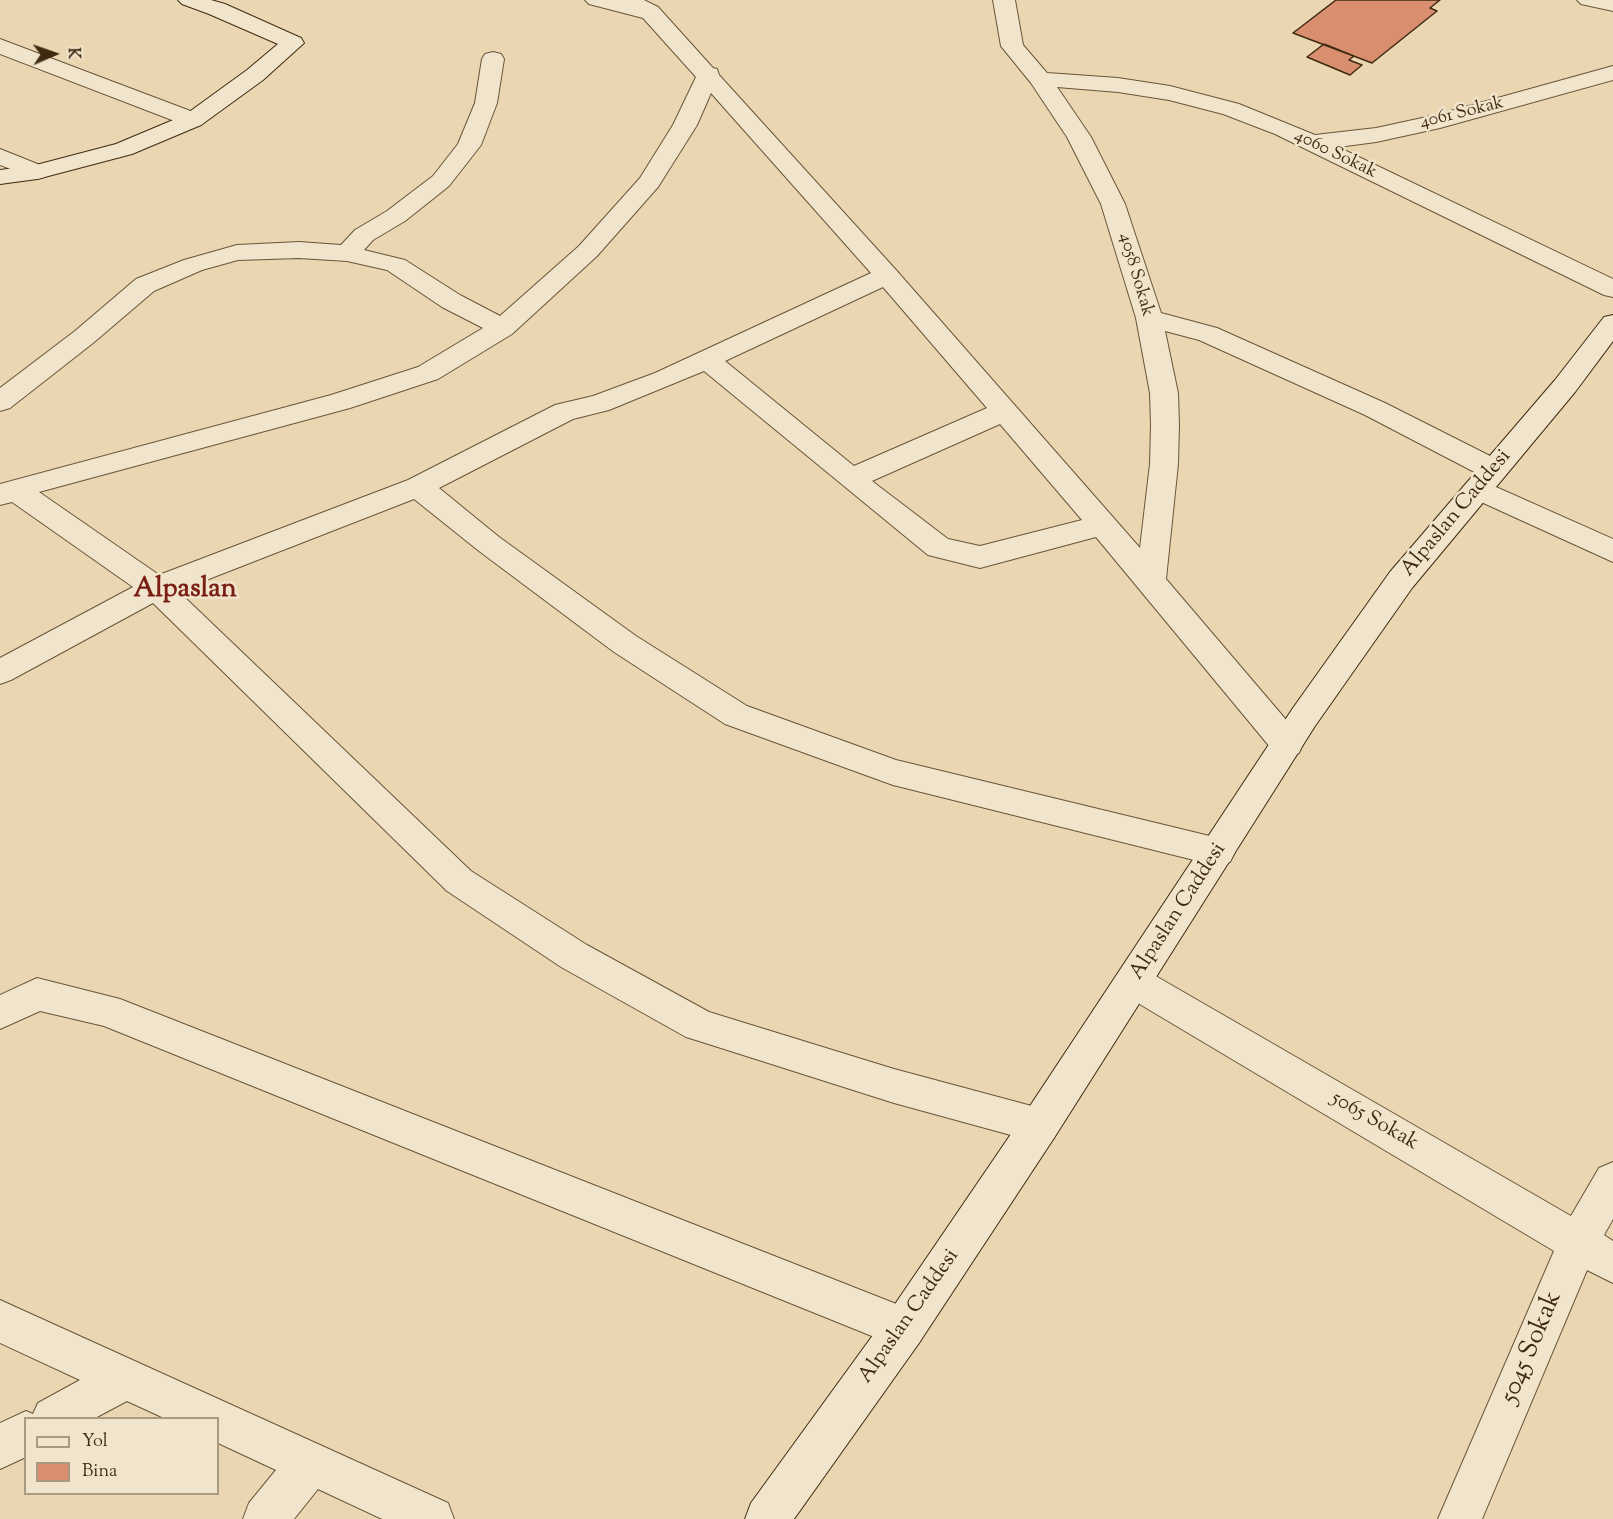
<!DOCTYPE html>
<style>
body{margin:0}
#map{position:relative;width:1613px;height:1519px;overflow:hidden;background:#ead6b1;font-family:"Sorts Mill Goudy",serif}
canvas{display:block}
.legend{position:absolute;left:24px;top:1417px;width:195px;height:78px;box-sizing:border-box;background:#f1e4cc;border:2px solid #a99a81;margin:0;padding:8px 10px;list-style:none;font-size:18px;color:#3e2a10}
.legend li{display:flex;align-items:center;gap:12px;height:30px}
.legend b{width:30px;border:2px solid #a99a81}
.north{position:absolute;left:24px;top:24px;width:60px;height:60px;-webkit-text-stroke:4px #f1e4cc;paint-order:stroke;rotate:88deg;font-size:16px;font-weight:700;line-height:24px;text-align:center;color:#3e2a10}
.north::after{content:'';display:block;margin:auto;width:21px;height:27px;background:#3e2a10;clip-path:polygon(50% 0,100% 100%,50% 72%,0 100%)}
</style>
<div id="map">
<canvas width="1613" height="1519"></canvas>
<ul class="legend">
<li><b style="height:8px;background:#f1e4cc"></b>Yol</li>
<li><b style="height:16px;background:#d98e70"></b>Bina</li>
</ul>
<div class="north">K</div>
</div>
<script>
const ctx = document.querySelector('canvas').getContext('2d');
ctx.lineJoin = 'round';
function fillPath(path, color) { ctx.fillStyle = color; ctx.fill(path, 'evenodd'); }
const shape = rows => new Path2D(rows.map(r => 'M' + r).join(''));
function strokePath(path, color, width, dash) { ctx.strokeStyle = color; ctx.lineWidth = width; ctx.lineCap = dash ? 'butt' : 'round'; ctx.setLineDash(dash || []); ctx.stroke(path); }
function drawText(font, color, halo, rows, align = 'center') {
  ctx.font = font + ' "Sorts Mill Goudy",serif'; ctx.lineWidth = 5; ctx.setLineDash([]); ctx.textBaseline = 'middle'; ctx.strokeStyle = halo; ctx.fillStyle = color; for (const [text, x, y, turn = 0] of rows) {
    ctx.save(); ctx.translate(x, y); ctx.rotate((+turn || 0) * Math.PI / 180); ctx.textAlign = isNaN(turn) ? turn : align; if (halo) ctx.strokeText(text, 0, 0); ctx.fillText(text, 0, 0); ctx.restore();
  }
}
const building = shape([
 [1336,0,1440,0,1430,8,1437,11,1372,63,1293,33,1336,0],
 [1324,44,1354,56,1349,60,1362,65,1350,75,1307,57,1324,44]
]);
const street = shape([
 [585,0,644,0,658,7,713,68,717,69,719,75,896,270,1140,548,1150,464,1151,425,1150,393,1136,318,1101,204,1067,137,1031,83,1001,46,993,0,1015,0,1023,45,1047,73,1118,78,1170,86,1239,104,1315,135,1376,128,1436,115,1613,66,1613,80,1440,128,1376,142,1338,147,1613,279,1613,297,1604,295,1275,134,1223,114,1169,100,1118,92,1057,87,1091,137,1125,204,1161,313,1217,328,1385,403,1504,463,1508,470,1504,477,1494,480,1484,477,1365,415,1199,340,1165,331,1178,393,1179,425,1178,464,1166,579,1299,735,1303,744,1299,753,1287,757,1275,753,1096,537,980,568,928,555,704,371,609,410,573,419,439,488,499,537,636,636,747,706,896,760,1218,838,1230,842,1235,852,1230,862,1218,866,893,785,725,724,614,652,479,551,414,499,178,591,471,871,587,945,709,1012,894,1069,1054,1112,1059,1125,1054,1138,1040,1143,894,1103,699,1041,686,1037,561,967,447,891,153,603,11,680,0,684,0,658,133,587,12,502,0,505,0,484,331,395,418,367,483,328,442,307,387,270,347,261,299,258,238,260,202,270,154,291,93,343,10,408,0,411,0,388,75,331,136,279,184,260,237,245,299,242,341,245,355,230,387,211,433,176,458,144,475,103,482,59,485,54,493,52,501,54,504,59,497,103,481,145,449,186,405,221,373,240,364,250,405,260,460,295,500,316,579,246,640,178,673,125,696,77,643,18,589,4,585,0],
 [711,93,871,273,655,373,593,396,555,405,408,480,159,575,39,492,350,408,438,379,512,334,597,256,658,187,697,125,711,93],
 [883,287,987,408,854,466,725,361,883,287],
 [1000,424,1082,520,980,546,948,539,872,481,1000,424],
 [1577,0,1613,0,1613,11,1581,4,1577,0],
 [0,39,201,115,205,120,201,125,193,127,185,125,0,54,0,39],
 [0,149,45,167,49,172,45,177,37,179,0,165,0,149],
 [1478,479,1613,539,1613,562,1468,496,1464,489,1468,482,1478,479],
 [1134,966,1147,971,1571,1216,1599,1168,1613,1162,1613,1219,1604,1235,1613,1241,1613,1283,1587,1270,1482,1519,1438,1519,1554,1251,1121,993,1116,982,1121,971,1134,966],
 [37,978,120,999,904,1307,919,1313,925,1328,919,1343,904,1349,104,1026,40,1011,0,1029,0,995,37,978],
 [0,1300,448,1503,454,1519,382,1519,318,1489,294,1519,243,1519,249,1503,276,1470,218,1443,218,1418,164,1418,127,1401,95,1418,26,1418,26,1457,0,1469,0,1423,26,1411,33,1414,38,1403,80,1380,0,1343,0,1300]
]);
const secondary = shape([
 [178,0,211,0,225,4,301,38,304,43,263,80,201,125,132,154,37,179,0,184,0,170,36,165,116,144,185,115,247,70,278,44,209,14,182,4,178,0],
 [1613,315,1613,341,1575,392,1412,588,1315,726,1054,1138,919,1343,794,1519,745,1519,751,1503,889,1313,1026,1112,1293,708,1390,572,1555,380,1604,317,1613,315]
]);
const farStreetnames = [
 ["4061 Sokak",1462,114,-14],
 ["4060 Sokak",1335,155,26],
 ["4058 Sokak",1135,275,74]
];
const streetNames = [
 ["Alpaslan Caddesi",1457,514,-50],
 ["Alpaslan Caddesi",1179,912,-57],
 ["5065 Sokak",1374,1122,30],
 ["Alpaslan Caddesi",910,1317,-55]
];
const nearStreetnames = [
 ["5045 Sokak",1533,1348,-67]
];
const districtNames = [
 ["Alpaslan",185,591]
];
fillPath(building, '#d98e70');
strokePath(building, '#3e2a10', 1.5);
strokePath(street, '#695538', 2);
strokePath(secondary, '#3e2a10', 2);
fillPath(street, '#f1e4cc');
fillPath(secondary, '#f1e4cc');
drawText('18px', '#3e2a10', '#f1e4cc', farStreetnames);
drawText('21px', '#3e2a10', '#f1e4cc', streetNames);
drawText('26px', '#3e2a10', '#f1e4cc', nearStreetnames);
drawText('bold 27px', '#7a1f14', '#f1e4cc', districtNames);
</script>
